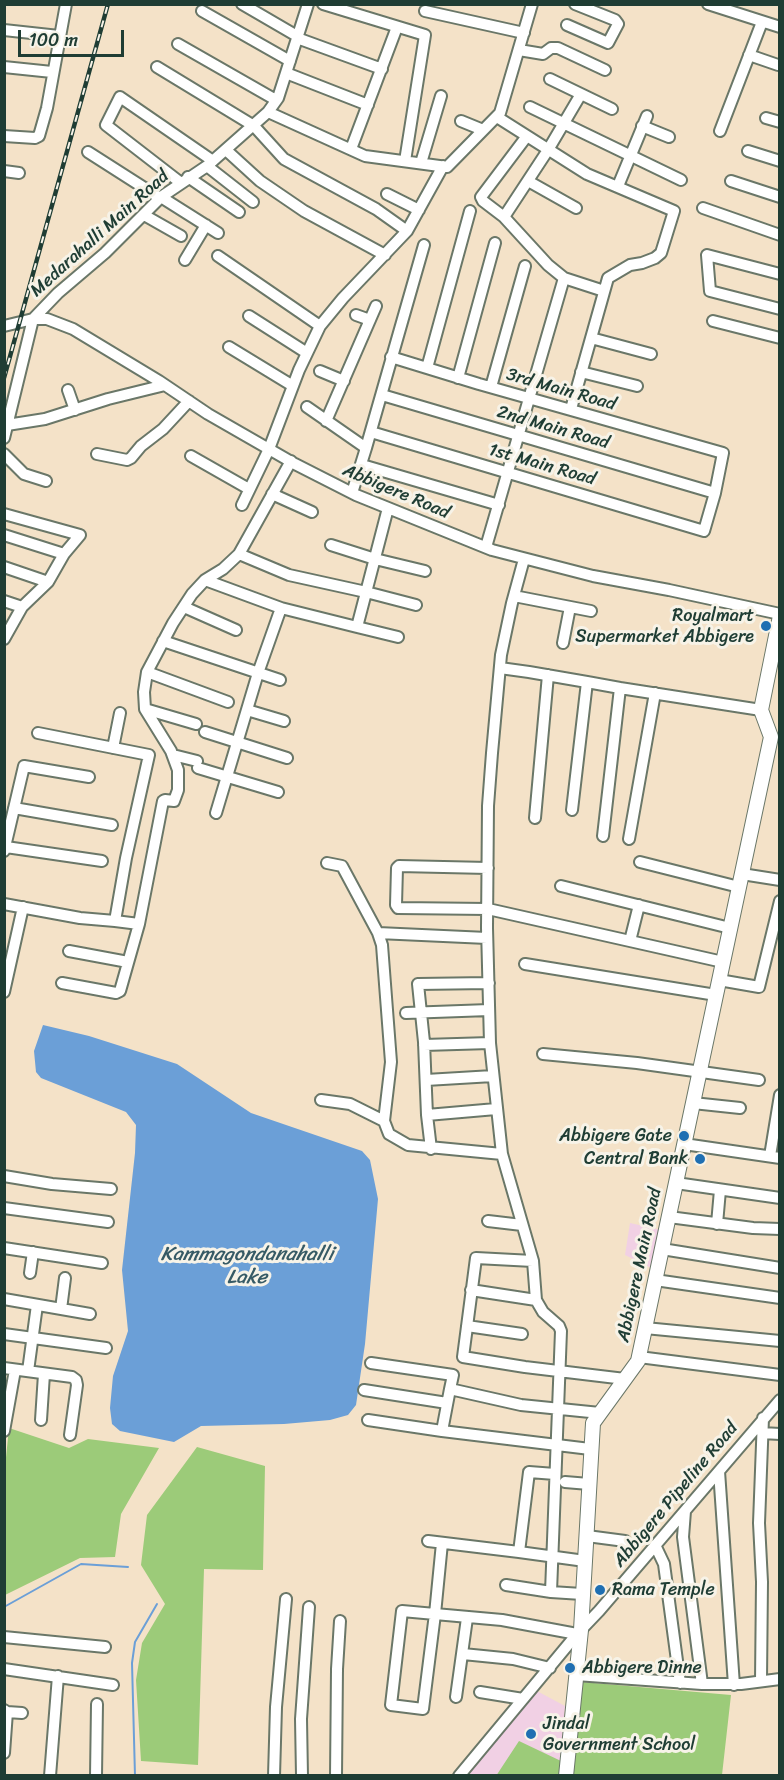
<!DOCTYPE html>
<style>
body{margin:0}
#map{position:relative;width:784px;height:1780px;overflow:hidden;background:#f4e2c8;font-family:Sriracha,sans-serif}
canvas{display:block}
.frame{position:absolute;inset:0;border:6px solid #1f3d34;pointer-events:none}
.scale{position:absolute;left:18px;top:30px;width:106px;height:27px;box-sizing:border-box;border:3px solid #1f3d34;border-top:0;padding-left:8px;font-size:18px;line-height:21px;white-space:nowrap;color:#1f3d34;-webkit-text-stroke:4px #f7f3e8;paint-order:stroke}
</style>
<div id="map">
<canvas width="784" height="1780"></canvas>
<div class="frame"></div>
<div class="scale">100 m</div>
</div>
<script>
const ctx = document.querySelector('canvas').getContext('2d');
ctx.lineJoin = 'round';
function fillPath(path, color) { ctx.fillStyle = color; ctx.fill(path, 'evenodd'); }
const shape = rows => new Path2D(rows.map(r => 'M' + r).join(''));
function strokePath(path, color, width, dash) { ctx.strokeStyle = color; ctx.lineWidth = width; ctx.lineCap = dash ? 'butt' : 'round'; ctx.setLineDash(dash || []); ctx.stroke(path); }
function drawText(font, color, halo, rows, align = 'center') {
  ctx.font = font + ' Sriracha,sans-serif'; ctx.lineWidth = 6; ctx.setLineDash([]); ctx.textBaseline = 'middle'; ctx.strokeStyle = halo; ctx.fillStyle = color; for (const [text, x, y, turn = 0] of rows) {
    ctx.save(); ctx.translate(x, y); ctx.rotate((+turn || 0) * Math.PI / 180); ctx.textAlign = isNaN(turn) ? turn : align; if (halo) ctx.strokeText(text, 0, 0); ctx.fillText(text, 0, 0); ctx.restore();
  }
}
const built = shape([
 [630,1223,666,1231,657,1271,625,1255],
 [535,1690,565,1706,559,1775,469,1776,469,1770]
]);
const green = shape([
 [9,1428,69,1448,88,1439,159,1448,121,1514,115,1557,80,1558,5,1595,4,1477],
 [197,1447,265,1466,263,1570,204,1569,198,1765,141,1761,136,1680,142,1643,165,1604,141,1565,147,1515],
 [582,1682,731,1695,722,1775,573,1776],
 [519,1741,561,1761,559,1775,496,1776]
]);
const water = shape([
 [43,1025,89,1036,177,1064,251,1113,362,1151,370,1160,378,1199,365,1344,356,1405,348,1415,330,1420,284,1424,201,1426,174,1442,120,1431,112,1424,110,1408,113,1376,128,1331,122,1270,135,1153,136,1125,126,1112,41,1078,36,1072,34,1051]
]);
const stream = shape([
 [4,1607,81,1564,128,1567],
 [135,1776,132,1663,135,1642,157,1604]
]);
const minor = shape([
 [242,4,297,36],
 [323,4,425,35,405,161],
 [708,4,780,27],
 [202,11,290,61],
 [425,11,524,33],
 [567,25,608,43,618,24,615,20,575,4],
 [4,30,59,36],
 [297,38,382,69],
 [178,44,276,100],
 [519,50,543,54,551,48,558,48,605,70],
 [749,55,778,65],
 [4,67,52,72],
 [157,67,254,126,284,159,376,209,407,231],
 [286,73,368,105],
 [550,79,612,109],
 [581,94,548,150,504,217,548,265,564,278,601,290],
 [530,107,681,180],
 [268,112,365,156,447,167,500,113,532,4],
 [497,117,587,174,674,211,661,253,655,258,642,263,630,265,608,278,571,409],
 [766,118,780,122],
 [461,121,483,130],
 [642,126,669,137],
 [720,131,762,22],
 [4,136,35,138,39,136,47,108,66,4],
 [351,149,397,27],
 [226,150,260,181,304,211,385,255],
 [748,151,780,161],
 [88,152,160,198],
 [421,163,441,96],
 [207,166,253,202],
 [4,171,19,173],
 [188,177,239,212],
 [528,181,576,208],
 [731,181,780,197],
 [181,183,106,125,120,97,213,161],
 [618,186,647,116],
 [387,194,419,210],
 [161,197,218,233],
 [703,208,780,235],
 [144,215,181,236],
 [504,217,483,201,481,197,527,136],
 [218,256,320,326],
 [185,260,206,225],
 [780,274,707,255,710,291,780,309],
 [356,315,370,320],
 [249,316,307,353],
 [713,321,780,338],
 [4,326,33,319,47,319,73,329,159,381,208,414,295,464,356,495,492,550,593,576,669,590,780,614],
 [591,338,651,354],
 [229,347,293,386],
 [427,368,470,211],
 [320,371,344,381],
 [581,372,637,386],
 [458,378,495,243],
 [491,387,525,266],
 [68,390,75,410],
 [382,395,715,493],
 [307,407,366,448],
 [326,421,376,306],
 [7,425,45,419,108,399,165,385],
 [371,432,704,531,715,493,723,453,479,384,391,357],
 [4,438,33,319,58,293,105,253,161,197,207,166,268,112,278,98,308,4],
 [4,454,24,474,46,481],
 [97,454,127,460,131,458,141,446,163,429,189,401],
 [191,456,249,489],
 [362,465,499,505],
 [352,493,366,448,424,245],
 [272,494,312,512],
 [242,505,269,449,299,370,320,326,343,298,407,231,443,166],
 [388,508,357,627,398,637],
 [4,514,80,535,64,554,48,582,22,607,4,639],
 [4,535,64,554],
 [331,545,375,559,425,571],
 [486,547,564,278],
 [239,554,289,575,366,592,416,605],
 [524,559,512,603,501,655,492,753,488,806,487,928,490,1043,502,1154,533,1261,536,1300,543,1312,559,1326,561,1331,551,1592,582,1594],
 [4,567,48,582],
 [205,580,281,608],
 [514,596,591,611],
 [4,601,22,607],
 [184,607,236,630],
 [163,641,280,680],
 [563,643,570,607],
 [500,668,529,672,587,682],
 [147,672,228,702],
 [620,688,761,710],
 [145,709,196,724],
 [247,710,284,721],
 [205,732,287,758],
 [113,748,120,713],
 [173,755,197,761],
 [198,768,278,792],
 [14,808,112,825],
 [572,810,587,682,620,688,603,836],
 [216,813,258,673,281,608,357,627],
 [535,818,548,675],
 [629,839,655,693],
 [6,847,102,861],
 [4,851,24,766,89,777],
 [640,862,739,887],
 [327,863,342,866,378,933,487,938],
 [488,868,399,866,397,868,396,905,398,908,488,909,723,962],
 [742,874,780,880],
 [561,886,730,928],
 [4,904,80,918,115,921,126,858,149,755,38,733],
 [115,921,139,924],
 [378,933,382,945,391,1062,384,1121,389,1134,408,1145,502,1154],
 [630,941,639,905],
 [69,951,128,962],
 [525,964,716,995],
 [719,980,759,987,780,901],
 [62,983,116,993,120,991,139,924,163,801,165,800,174,801,178,790,178,770,171,751,145,709,144,692,147,672,173,623,192,594,205,580,223,569,239,554,291,461],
 [4,992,23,907],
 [406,1013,489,1010],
 [424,1045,490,1043],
 [543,1054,637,1063,759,1080],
 [426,1080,493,1076],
 [321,1100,350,1104,384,1121],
 [693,1103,740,1108],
 [427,1115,496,1109],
 [684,1144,780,1158],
 [431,1149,427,1115,424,1042,418,984,489,983],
 [770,1156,780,1095],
 [4,1176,52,1184,111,1189],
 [676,1183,780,1198],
 [4,1208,108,1222],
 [669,1217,753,1228,780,1229],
 [488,1221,522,1225],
 [717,1224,720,1190],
 [4,1248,102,1263],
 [662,1249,780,1268],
 [533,1261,476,1258,463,1357,525,1367,625,1379],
 [30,1273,33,1252],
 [655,1280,780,1298],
 [471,1290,536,1300],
 [4,1299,90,1314],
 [61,1309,65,1278],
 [467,1326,522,1334],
 [645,1328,780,1341],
 [4,1334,106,1348],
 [639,1357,780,1375],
 [371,1363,453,1375,450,1389,521,1405,600,1413],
 [4,1368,72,1377,76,1380,77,1385,70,1435],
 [28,1371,37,1305],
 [364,1390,447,1403],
 [41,1420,44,1374],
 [368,1420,442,1431,450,1389],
 [4,1431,15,1370],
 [442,1431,590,1449],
 [762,1433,780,1434],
 [719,1471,734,1685],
 [555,1474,529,1472,519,1552,585,1561],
 [565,1482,589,1484],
 [685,1511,683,1537,702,1684],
 [587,1536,625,1541],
 [428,1541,519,1552],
 [442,1543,435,1614,402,1611,391,1705,423,1709,435,1614,502,1620,577,1634],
 [655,1545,664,1564,680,1683],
 [506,1585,551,1592],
 [4,1637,105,1647],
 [463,1654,513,1659,550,1668],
 [4,1669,113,1685],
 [576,1675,702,1684,741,1684,780,1679],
 [761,1680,762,1582,759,1523,763,1418],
 [480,1692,523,1699],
 [456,1697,467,1618],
 [4,1710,7,1712,4,1753],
 [7,1712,22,1713],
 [50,1776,58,1676],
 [96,1776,97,1704],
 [274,1776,276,1707,286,1599],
 [302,1776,301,1719,309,1607],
 [336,1776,337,1669,340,1621],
 [459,1776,577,1634,599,1611,780,1400]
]);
const major = shape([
 [566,1776,581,1630,593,1423,638,1361,771,737,761,710,780,616]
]);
const rail = shape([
 [4,378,108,4]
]);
const markers = [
 [766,626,6,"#1f6fb2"],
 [684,1136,6,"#1f6fb2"],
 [700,1159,6,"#1f6fb2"],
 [600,1590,6,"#1f6fb2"],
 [570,1668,6,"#1f6fb2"],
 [531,1734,6,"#1f6fb2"]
];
const streetNames = [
 ["Medarahalli Main Road",100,234,-42],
 ["3rd Main Road",561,390,16],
 ["2nd Main Road",553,428,16],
 ["1st Main Road",542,465,16],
 ["Abbigere Road",396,492,23],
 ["Abbigere Main Road",640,1265,-78],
 ["Abbigere Pipeline Road",676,1495,-50]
];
const poiNames = [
 ["Royalmart",754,616],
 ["Supermarket Abbigere",754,637],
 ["Abbigere Gate",672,1136],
 ["Central Bank",688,1159],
 ["Rama Temple",612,1590,"left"],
 ["Abbigere Dinne",582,1668,"left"],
 ["Jindal",543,1724,"left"],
 ["Government School",543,1745,"left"]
];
const waterNames = [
 ["Kammagondanahalli",247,1255],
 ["Lake",247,1278]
];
fillPath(built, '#f1d0e4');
fillPath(green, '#9ccb79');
fillPath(water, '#6b9fd7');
strokePath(stream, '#6b9fd7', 2);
strokePath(minor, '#6a7768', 14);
strokePath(major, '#6a7768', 16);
strokePath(minor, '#fff', 10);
strokePath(major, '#fff', 14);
strokePath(rail, '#1f3d34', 4.5);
strokePath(rail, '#f7f3e8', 2, [7]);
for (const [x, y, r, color] of markers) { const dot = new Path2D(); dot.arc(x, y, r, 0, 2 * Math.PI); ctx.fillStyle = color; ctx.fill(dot); strokePath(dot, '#f7f3e8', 2); }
drawText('18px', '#1f3d34', '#f7f3e8', streetNames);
drawText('18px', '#1f3d34', '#f7f3e8', poiNames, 'right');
drawText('italic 20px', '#365a65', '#f7f3e8', waterNames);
</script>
